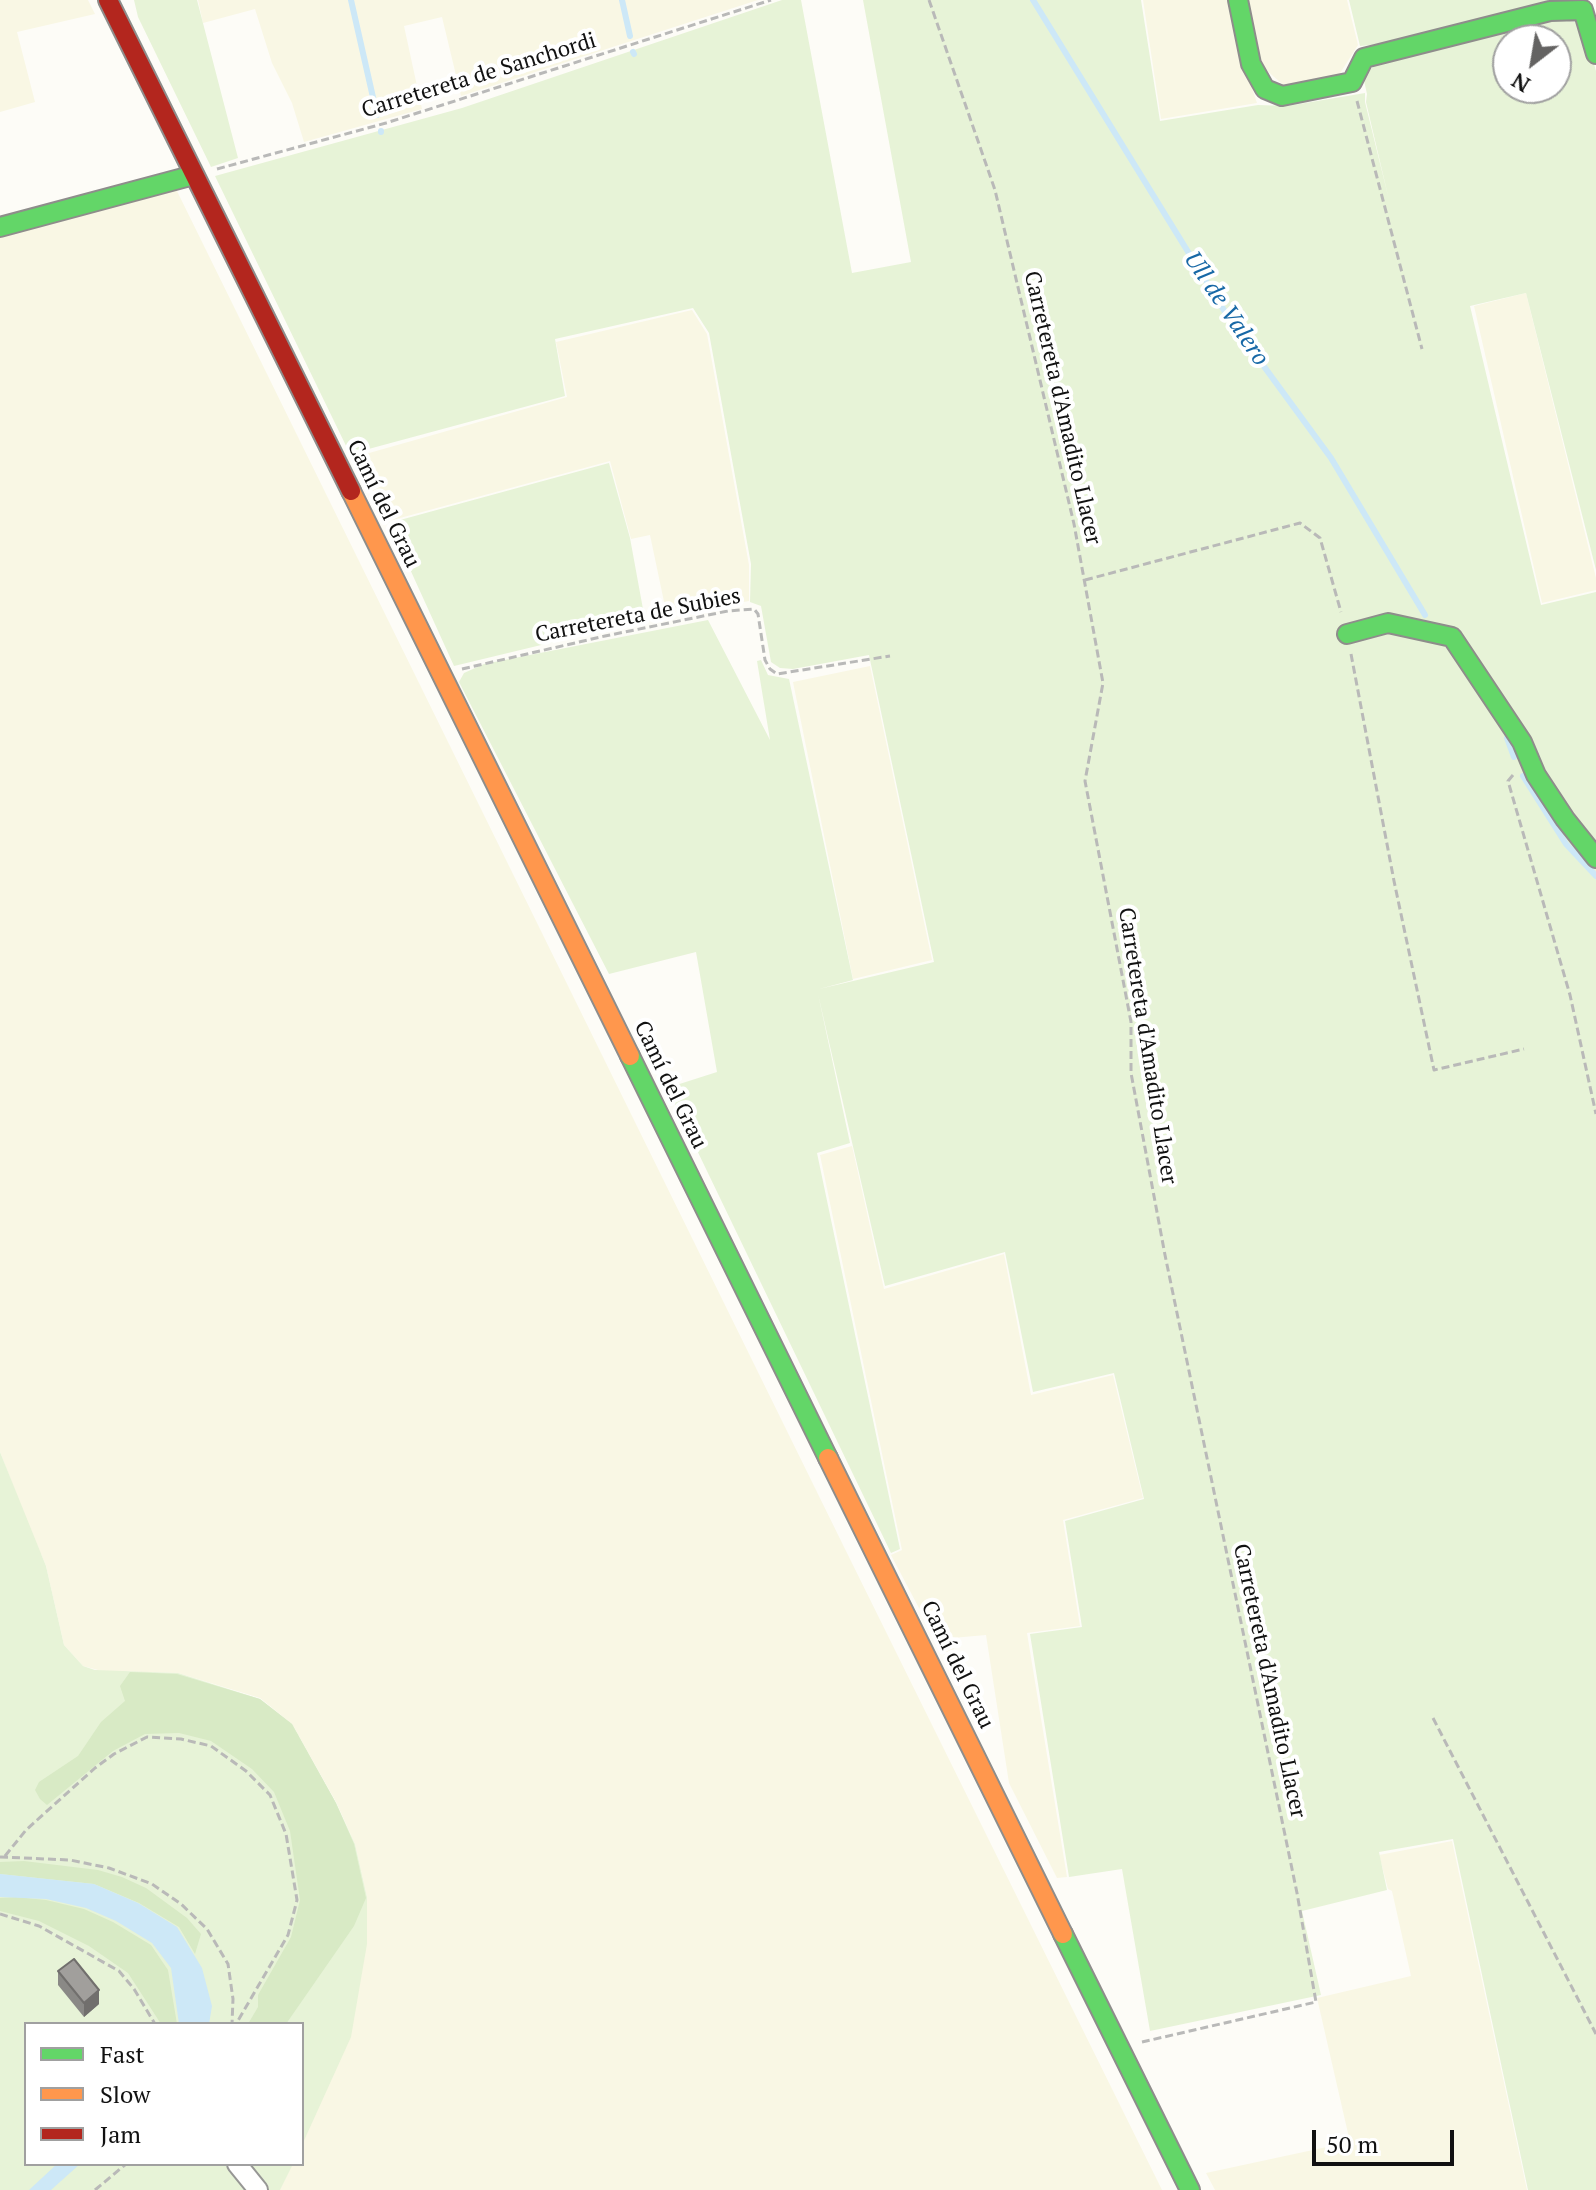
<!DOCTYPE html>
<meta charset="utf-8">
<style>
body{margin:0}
#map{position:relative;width:1596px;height:2190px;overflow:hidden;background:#fdfcf7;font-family:"PT Serif",serif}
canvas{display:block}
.legend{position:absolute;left:24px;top:2022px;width:280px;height:144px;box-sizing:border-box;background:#fff;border:2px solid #a0a0a0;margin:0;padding:10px 14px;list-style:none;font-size:24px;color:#111}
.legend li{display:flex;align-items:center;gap:16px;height:40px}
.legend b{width:40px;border:2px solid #a0a0a0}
.north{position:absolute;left:1492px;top:24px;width:80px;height:80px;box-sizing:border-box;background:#fff;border:2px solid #a0a0a0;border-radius:50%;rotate:211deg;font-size:22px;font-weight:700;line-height:32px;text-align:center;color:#111}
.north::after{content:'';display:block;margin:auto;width:28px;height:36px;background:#646362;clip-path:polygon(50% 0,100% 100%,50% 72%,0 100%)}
.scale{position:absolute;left:1312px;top:2130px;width:142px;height:36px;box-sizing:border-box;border:4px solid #111;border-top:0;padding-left:10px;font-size:24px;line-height:28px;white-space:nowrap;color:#111;-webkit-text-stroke:6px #fff;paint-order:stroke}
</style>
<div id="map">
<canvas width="1596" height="2190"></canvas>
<ul class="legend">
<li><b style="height:10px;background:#63d668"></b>Fast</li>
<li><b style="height:10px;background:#ff974d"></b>Slow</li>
<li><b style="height:10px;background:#b3261e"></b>Jam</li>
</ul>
<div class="north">N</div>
<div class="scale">50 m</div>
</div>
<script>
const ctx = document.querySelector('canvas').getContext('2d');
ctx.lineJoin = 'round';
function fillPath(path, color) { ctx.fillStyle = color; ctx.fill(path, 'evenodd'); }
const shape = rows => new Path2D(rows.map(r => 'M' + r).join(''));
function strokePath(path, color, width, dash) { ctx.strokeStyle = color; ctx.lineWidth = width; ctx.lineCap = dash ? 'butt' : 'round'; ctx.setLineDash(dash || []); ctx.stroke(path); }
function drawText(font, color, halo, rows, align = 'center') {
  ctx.font = font + ' "PT Serif",serif'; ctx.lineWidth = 8; ctx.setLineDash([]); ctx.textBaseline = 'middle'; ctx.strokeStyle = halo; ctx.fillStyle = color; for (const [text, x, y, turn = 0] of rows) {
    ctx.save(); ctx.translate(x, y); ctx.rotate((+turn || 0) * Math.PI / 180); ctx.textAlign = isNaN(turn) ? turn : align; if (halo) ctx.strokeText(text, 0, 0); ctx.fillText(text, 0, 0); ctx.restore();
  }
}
const farmland = shape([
 [0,0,88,0,95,14,17,32,35,102,0,112],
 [198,0,758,0,461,96,442,17,404,26,422,109,304,142,292,103,272,63,255,9,203,23],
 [1143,0,1228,0,1235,38,1257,103,1161,119],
 [1245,0,1347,0,1358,45,1337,78,1287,88,1259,64],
 [175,187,846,1551,1162,2190,270,2190,246,2164,302,2164,302,2024,367,1897,355,1844,336,1802,292,1724,260,1698,178,1673,110,1671,87,1705,0,1513,22,1522,26,1519,0,1452,0,237],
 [41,1554,46,1566,64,1645,83,1666,98,1670,74,1673,30,1565],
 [1526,293,1596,578,1596,590,1542,603,1474,306],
 [692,310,707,334,749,565,749,601,667,616,650,535,631,539,610,461,389,521,355,457,567,397,556,342],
 [870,666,932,960,853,979,793,682],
 [852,1146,884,1289,1004,1254,1031,1395,1113,1375,1143,1498,1063,1520,1080,1626,1027,1633,1067,1877,1057,1878,1009,1783,986,1635,952,1638,958,1682,891,1555,902,1550,820,1155],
 [1452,1841,1527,2190,1215,2190,1206,2173,1350,2142,1317,1998,1411,1976,1392,1891,1388,1889,1379,1855]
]);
const green = shape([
 [134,0,197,0,238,158,211,167,138,17],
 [782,0,801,0,852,273,911,262,863,0,1141,0,1160,121,1258,105,1287,106,1365,93,1365,102,1389,200,1366,102,1367,94,1363,76,1382,59,1550,17,1579,23,1584,28,1596,71,1596,570,1526,293,1470,306,1541,605,1596,592,1596,854,1456,636,1386,629,1454,647,1596,867,1596,2190,1528,2190,1453,1839,1379,1852,1387,1890,1302,1911,1321,1995,1150,2031,1122,1869,1069,1877,1030,1634,1082,1627,1065,1521,1144,1499,1114,1373,1033,1392,1005,1252,885,1286,818,994,850,1143,817,1153,900,1549,891,1553,667,1088,717,1072,696,952,609,974,459,682,464,673,484,664,708,620,770,740,757,661,761,660,768,675,789,679,853,980,819,989,934,962,869,655,793,669,780,668,771,662,761,606,750,602,751,564,709,333,693,308,555,339,565,396,350,454,215,176,462,108],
 [1508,40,1556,40,1556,88,1508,88],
 [1349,0,1549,0,1412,41,1360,46],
 [609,463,630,538,645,620,454,666,389,523],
 [0,1452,46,1566,64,1645,83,1666,95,1670,178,1673,260,1699,292,1724,336,1803,355,1844,367,1897,367,1944,351,2037,302,2145,302,2024,26,2024,26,2164,293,2164,280,2190,0,2190]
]);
const forest = shape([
 [130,1672,177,1674,260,1699,292,1724,336,1803,354,1844,366,1898,354,1926,286,2024,248,2024,258,2007,258,1995,291,1937,300,1900,290,1831,274,1792,252,1769,211,1741,179,1733,145,1734,113,1751,47,1805,40,1799,35,1790,39,1782,78,1756,101,1722,125,1701,120,1686],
 [24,1861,98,1870,122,1877,146,1888,187,1918,201,1934,195,1954,179,1927,139,1903,94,1884,0,1874,0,1862],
 [16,1897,46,1900,84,1909,113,1922,151,1945,168,1970,177,2024,161,2024,128,1973,89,1946,39,1921,0,1911,0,1898]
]);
const water = shape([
 [0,1874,94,1884,138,1903,177,1927,202,1968,212,2006,209,2024,179,2024,171,1968,152,1943,116,1921,86,1908,46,1899,0,1897],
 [57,2164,80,2164,51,2190,29,2190]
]);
const stream = shape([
 [351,0,377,115],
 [622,0,630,36],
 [1033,0,1230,320,1331,458,1425,615],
 [633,52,634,54],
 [381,131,381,132],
 [1507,738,1514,757],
 [1523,776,1566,844,1596,876]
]);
const path = shape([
 [929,0,995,190,1074,524,1103,683,1085,781,1131,1022,1131,1073,1165,1255,1297,1893,1316,2002,1142,2042],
 [1357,101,1422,349],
 [217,169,386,123,771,0],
 [1085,580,1300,523,1320,538,1341,612],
 [1351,654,1394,881,1434,1070,1524,1049],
 [462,669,605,636,728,611,754,609,758,614,765,660,770,669,777,674,890,656],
 [1513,775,1508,781,1570,995,1596,1114],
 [1433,1718,1596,2034],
 [5,1856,26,1830,95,1768,114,1754,147,1737,181,1739,211,1746,246,1771,270,1795,286,1834,297,1900,288,1935,236,2024],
 [0,1857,70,1860,109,1868,152,1884,181,1904,207,1929,228,1964,233,1999,232,2024],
 [0,1914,39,1926,119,1971,134,1989,155,2024],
 [95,2190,126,2164]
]);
const street = shape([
 [237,2164,258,2190]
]);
const fast = shape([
 [1238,0,1251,64,1265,89,1282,96,1352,82,1364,58,1550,11,1583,10,1596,54],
 [0,227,194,175],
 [1347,634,1388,623,1452,637,1522,742,1536,775,1565,819,1596,858],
 [630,1056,828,1458],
 [1063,1934,1190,2190]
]);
const slow = shape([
 [351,491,630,1056],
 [828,1458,1063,1934]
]);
const jam = shape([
 [108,0,351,491]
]);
const wall = shape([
 [58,1971,99,2004,84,2017,58,1985]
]);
const shadedWall = shape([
 [99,1990,99,2004,84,2017,84,2003]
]);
const building = shape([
 [74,1959,99,1990,84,2003,58,1971,74,1959]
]);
const streetNames = [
 ["Carretereta de Sanchordi",479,76,-17],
 ["Carretereta d'Amadito Llacer",1062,408,77],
 ["Camí del Grau",383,504,64],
 ["Carretereta de Subies",638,616,-11],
 ["Carretereta d'Amadito Llacer",1147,1046,81],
 ["Camí del Grau",670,1085,64],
 ["Camí del Grau",957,1665,64],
 ["Carretereta d'Amadito Llacer",1269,1681,78]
];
const waterNames = [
 ["Ull de Valero",1226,309,56]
];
fillPath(farmland, '#f9f7e4');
fillPath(green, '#e7f3d7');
fillPath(forest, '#d8eac5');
fillPath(water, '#cde8f7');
strokePath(stream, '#cde8f7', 6);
strokePath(street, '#979795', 22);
strokePath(fast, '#8e8d8b', 22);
strokePath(slow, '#8e8d8b', 22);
strokePath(jam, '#8e8d8b', 22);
strokePath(path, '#b9b9b8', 3, [8, 4]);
strokePath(street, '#fffffe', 18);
strokePath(fast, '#63d668', 18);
strokePath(slow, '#ff974d', 18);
strokePath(jam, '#b3261e', 18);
fillPath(wall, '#8a8986');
fillPath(shadedWall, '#716f6d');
fillPath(building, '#a19f9c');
strokePath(building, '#716f6d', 2);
drawText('22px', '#111', '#fff', streetNames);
drawText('italic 24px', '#1768a6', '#fff', waterNames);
</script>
